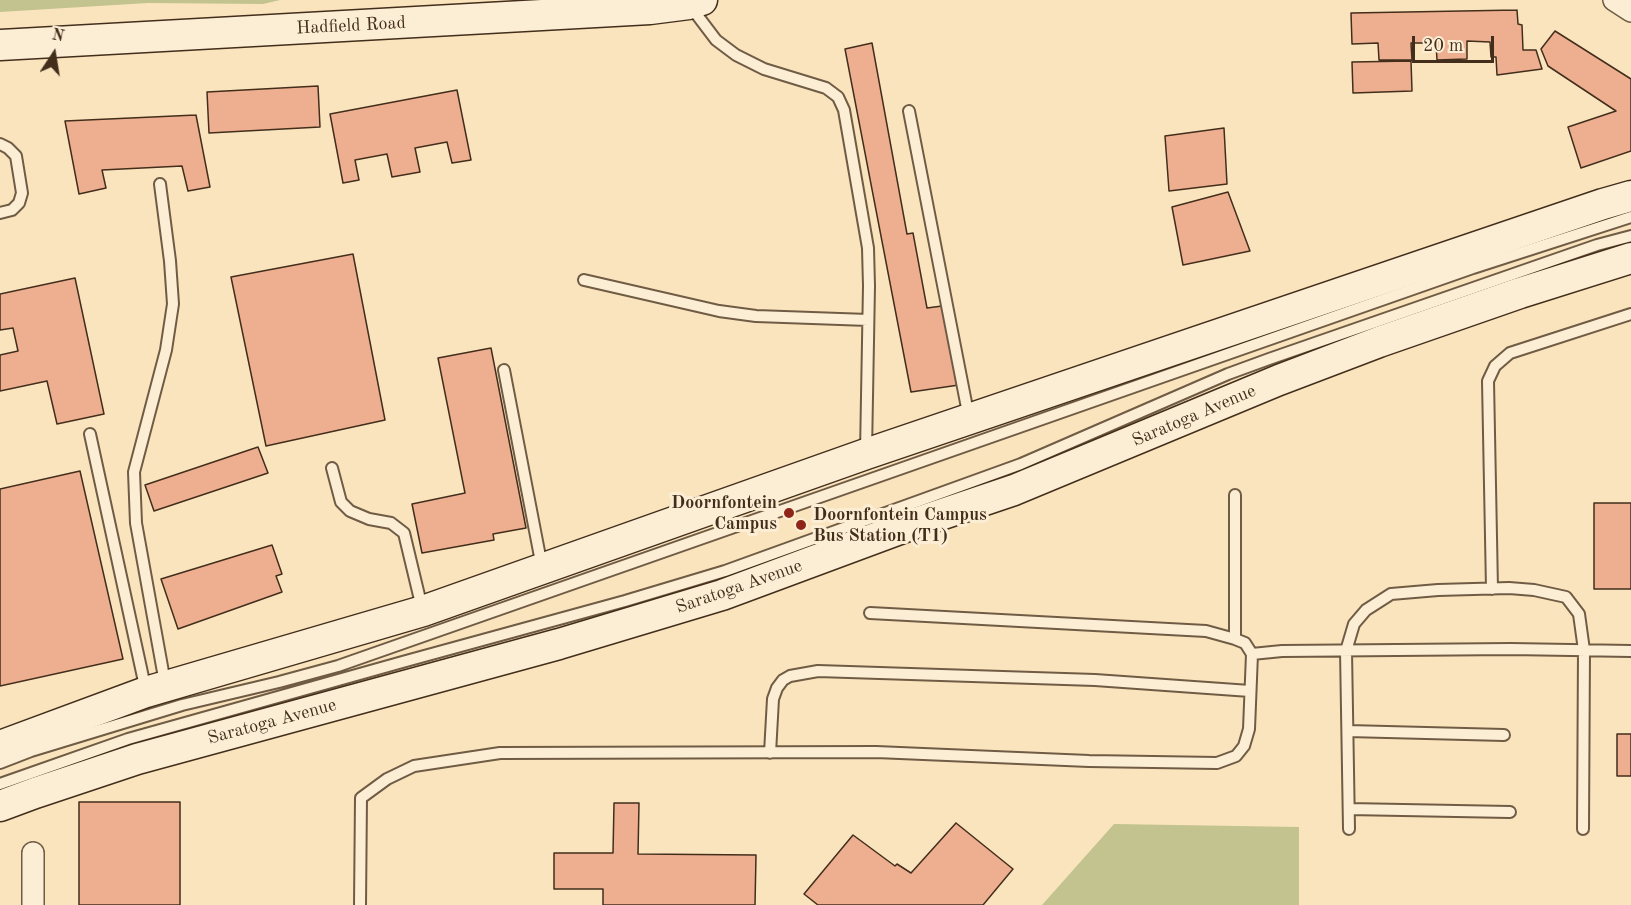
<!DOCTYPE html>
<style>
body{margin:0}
#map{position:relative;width:1631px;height:905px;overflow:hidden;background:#fae4be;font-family:"Old Standard TT",serif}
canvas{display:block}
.north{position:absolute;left:24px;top:24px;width:60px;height:60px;-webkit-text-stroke:4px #fcedd5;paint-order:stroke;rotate:12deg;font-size:16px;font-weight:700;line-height:24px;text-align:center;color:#422e1b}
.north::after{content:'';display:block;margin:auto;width:21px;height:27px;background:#422e1b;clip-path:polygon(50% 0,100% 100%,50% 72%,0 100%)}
.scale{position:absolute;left:1412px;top:36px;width:82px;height:27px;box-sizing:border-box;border:3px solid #422e1b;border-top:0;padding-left:8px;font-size:18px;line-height:21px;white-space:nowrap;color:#422e1b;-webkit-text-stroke:4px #fcedd5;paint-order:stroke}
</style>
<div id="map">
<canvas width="1631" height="905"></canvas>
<div class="north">N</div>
<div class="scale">20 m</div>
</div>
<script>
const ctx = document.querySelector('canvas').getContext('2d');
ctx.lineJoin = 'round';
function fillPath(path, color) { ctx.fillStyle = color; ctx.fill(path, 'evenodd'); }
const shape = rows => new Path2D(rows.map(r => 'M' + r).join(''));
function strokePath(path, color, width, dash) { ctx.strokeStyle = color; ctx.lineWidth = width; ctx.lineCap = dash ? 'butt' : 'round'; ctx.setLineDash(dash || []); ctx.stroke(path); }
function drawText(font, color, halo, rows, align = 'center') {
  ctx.font = font + ' "Old Standard TT",serif'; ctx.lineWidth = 6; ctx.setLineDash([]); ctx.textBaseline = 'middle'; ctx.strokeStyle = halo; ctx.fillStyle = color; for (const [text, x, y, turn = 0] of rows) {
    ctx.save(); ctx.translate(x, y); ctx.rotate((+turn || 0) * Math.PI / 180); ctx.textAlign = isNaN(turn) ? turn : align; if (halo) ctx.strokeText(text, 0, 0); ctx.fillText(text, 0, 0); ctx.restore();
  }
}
const green = shape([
 [0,0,280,0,263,4,148,3,0,12],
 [1114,824,1299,827,1299,905,1042,905]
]);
const building = shape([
 [1517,10,1518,24,1522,25,1523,50,1536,50,1542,69,1497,75,1496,57,1491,57,1490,42,1467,41,1467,59,1437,60,1436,43,1411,43,1412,60,1379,60,1378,43,1352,44,1351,13,1517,10],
 [1555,31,1631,79,1631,151,1581,168,1568,127,1616,111,1548,66,1541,49,1555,31],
 [872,43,907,234,913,233,927,308,942,306,959,385,911,392,845,49,872,43],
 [1411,61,1412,91,1353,93,1352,62,1411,61],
 [318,86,320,127,209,133,207,92,318,86],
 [457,90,471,160,452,163,447,142,415,148,420,172,392,177,387,154,355,160,359,180,343,183,330,114,457,90],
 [196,115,210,187,188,191,182,166,102,170,106,188,79,194,65,121,196,115],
 [1224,128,1227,184,1169,191,1165,136,1224,128],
 [1228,192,1250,251,1183,265,1172,207,1228,192],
 [353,254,385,420,266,446,231,277,353,254],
 [75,278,104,414,57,424,47,381,0,391,0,355,18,351,13,328,0,330,0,294,75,278],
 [491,348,526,528,493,534,494,540,422,553,412,504,465,493,438,358,491,348],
 [258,447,268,473,154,511,145,485,258,447],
 [80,471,123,659,0,686,0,489,80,471],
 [1594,503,1631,503,1631,589,1594,589,1594,503],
 [272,545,282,574,276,576,282,592,178,629,161,579,272,545],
 [1617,734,1631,734,1631,776,1617,776,1617,734],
 [79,802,180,802,180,905,79,905,79,802],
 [614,803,639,803,638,854,756,855,755,905,603,905,603,889,554,889,554,853,613,853,614,803],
 [956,823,1013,869,983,905,818,905,804,894,853,835,895,866,897,864,911,873,956,823]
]);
const lane = shape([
 [691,7,716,40,736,55,764,69,826,88,838,97,844,110,868,248,869,286,866,452],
 [909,111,969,418],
 [0,144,8,148,16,156,22,193,19,203,12,210,0,213],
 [160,184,170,261,173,304,166,350,134,472,136,523,165,683],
 [584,280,719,311,756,316,868,320],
 [504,370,542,567],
 [90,434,146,691],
 [332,468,341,502,350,511,369,519,391,523,404,533,422,608],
 [1235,495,1235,639],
 [1492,589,1488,381,1495,366,1510,353,1631,314],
 [1252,654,1282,651,1511,649,1631,651],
 [1348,731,1504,735],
 [770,753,773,699,777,688,783,680,790,676,818,671,1095,680,1250,691],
 [0,763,31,751,182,705,279,682,338,666,1473,268,1631,217],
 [0,784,128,739,406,661,625,601,725,571,1021,464,1228,374,1269,359,1597,245,1631,236],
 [1349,809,1510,812],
 [1349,829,1346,651,1354,624,1366,610,1391,594,1438,590,1509,588,1534,590,1566,597,1579,614,1584,650,1583,829],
 [360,905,361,798,387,779,414,766,500,753,876,752,1089,761,1217,763,1236,756,1244,746,1249,729,1252,654,1245,643,1235,639,1206,631,870,613]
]);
const street = shape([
 [1614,0,1631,11],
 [33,905,33,853]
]);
const secondary = shape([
 [0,45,650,9,689,4,702,0],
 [0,746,146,692,423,611,866,454,1603,204,1631,196],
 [0,806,35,793,137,759,559,644,722,595,916,523,1014,490,1279,380,1379,342,1520,293,1631,258]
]);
const markers = [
 [789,513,6,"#8f2418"],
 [801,525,6,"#8f2418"]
];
const streetNames = [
 ["Hadfield Road",351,26,-3],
 ["Saratoga Avenue",1194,416,-23],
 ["Saratoga Avenue",739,587,-19],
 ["Saratoga Avenue",272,722,-15]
];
const poiNames = [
 ["Doornfontein",777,503],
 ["Campus",777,524],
 ["Doornfontein Campus",813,515,"left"],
 ["Bus Station (T1)",813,536,"left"]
];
fillPath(green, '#c2c38e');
fillPath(building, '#eeaf91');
strokePath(building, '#422e1b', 1.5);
strokePath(lane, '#705c44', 14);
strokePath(street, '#705c44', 24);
strokePath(secondary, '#422e1b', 33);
strokePath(lane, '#fcedd5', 10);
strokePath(street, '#fcedd5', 21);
strokePath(secondary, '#fcedd5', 30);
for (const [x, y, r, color] of markers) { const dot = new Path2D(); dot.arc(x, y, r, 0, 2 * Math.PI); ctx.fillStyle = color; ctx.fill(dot); strokePath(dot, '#fcedd5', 2); }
drawText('18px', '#422e1b', '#fcedd5', streetNames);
drawText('bold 18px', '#422e1b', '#fcedd5', poiNames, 'right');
</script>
